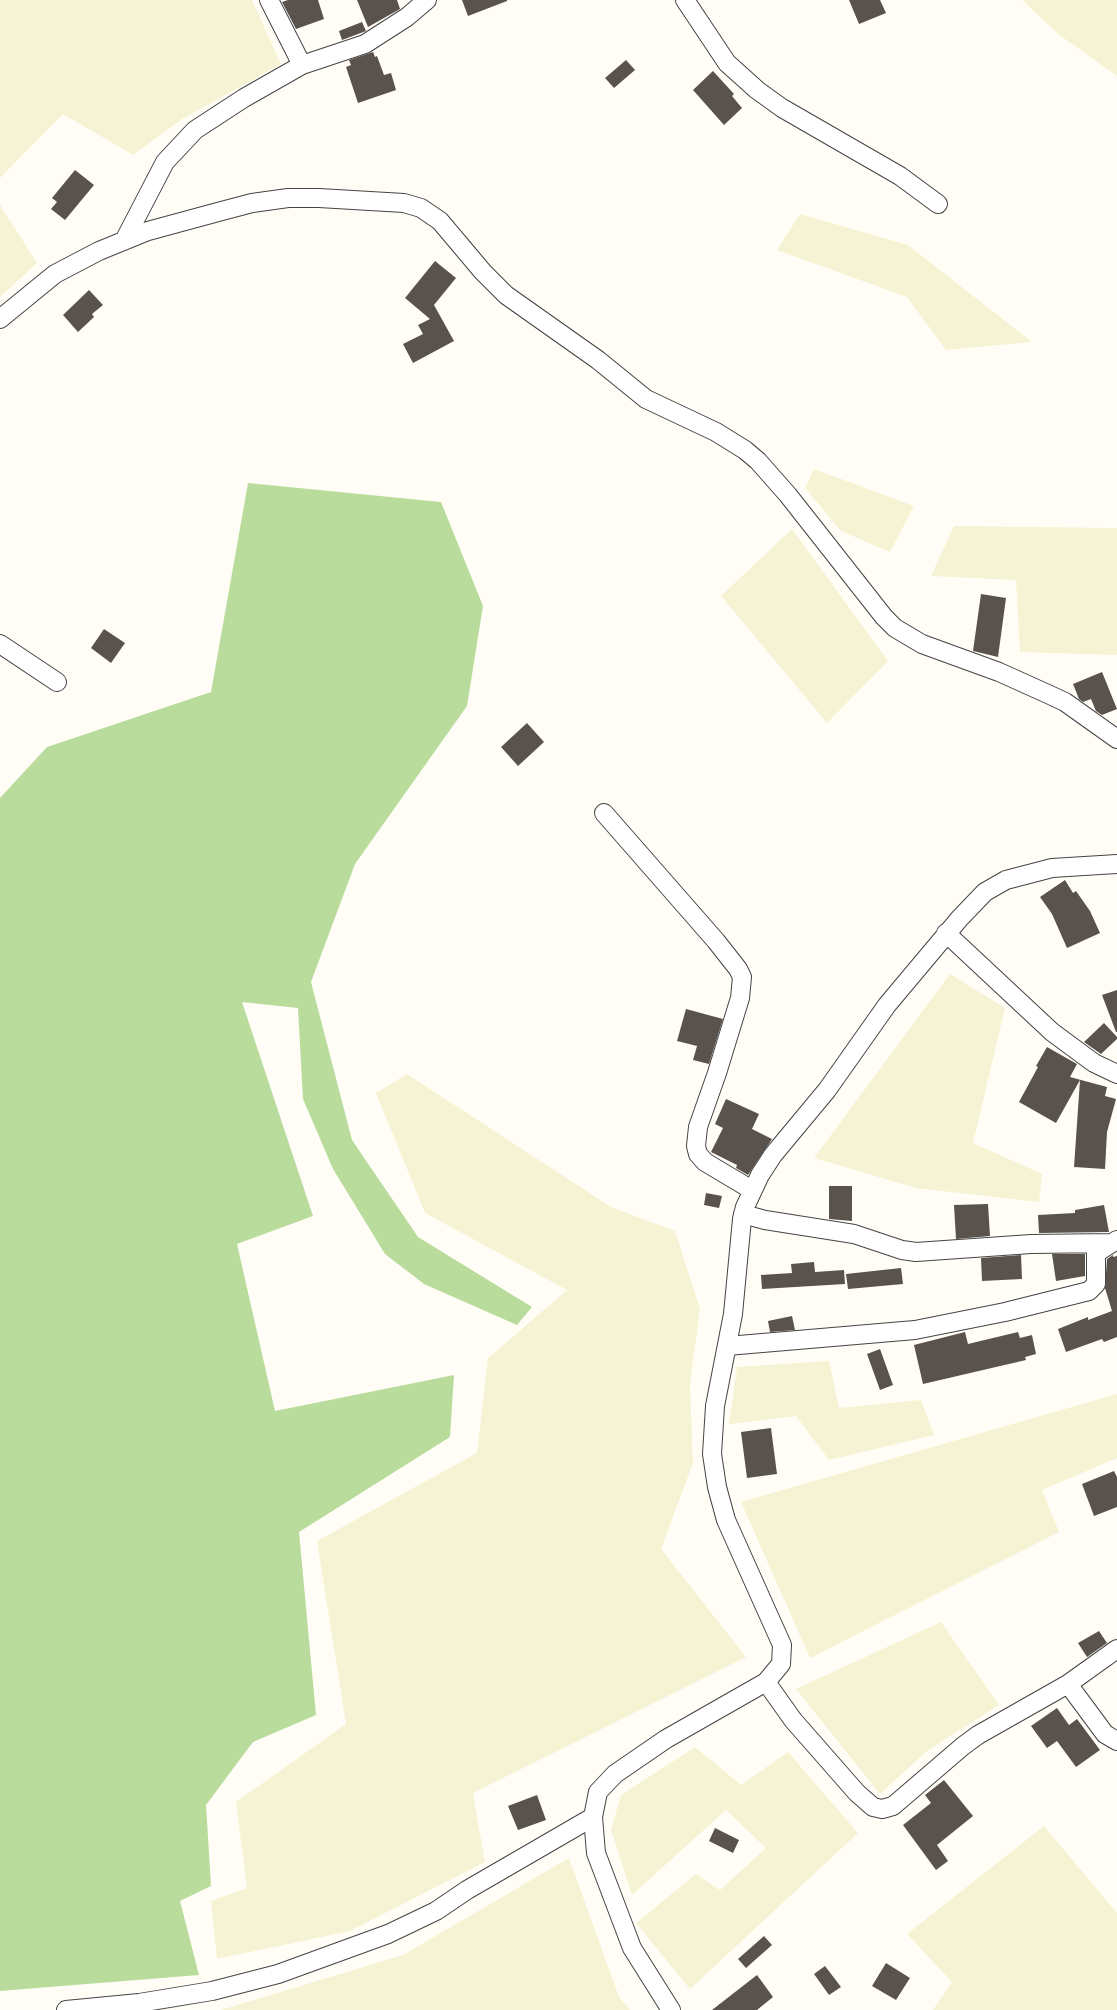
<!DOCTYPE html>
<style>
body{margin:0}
canvas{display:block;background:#fffdf5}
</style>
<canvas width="1117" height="2010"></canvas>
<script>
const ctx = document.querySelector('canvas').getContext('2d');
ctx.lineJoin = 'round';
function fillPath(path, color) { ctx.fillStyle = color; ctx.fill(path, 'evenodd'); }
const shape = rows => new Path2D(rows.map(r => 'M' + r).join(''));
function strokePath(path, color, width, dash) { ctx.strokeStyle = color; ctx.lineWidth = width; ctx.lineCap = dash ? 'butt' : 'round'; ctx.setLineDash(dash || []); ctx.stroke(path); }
const farmland = shape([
 [0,0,252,0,281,64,182,119,133,155,63,114,0,178],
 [1022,0,1117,0,1117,76,1058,34],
 [0,205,37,263,0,297],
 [800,214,908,245,1032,342,946,350,907,297,777,250],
 [814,469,914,506,890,552,841,531,805,488],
 [954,526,1117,528,1117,655,1020,652,1016,580,931,576],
 [792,529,888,661,827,723,721,596],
 [950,974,1005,1008,973,1143,1042,1174,1039,1202,916,1188,814,1158],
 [407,1074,611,1207,675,1231,700,1309,690,1384,693,1463,661,1549,746,1657,473,1793,485,1862,350,1931,217,1959,211,1901,247,1888,236,1802,346,1724,317,1541,477,1453,488,1358,567,1290,425,1213,376,1093],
 [829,1361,839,1408,921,1400,934,1435,829,1460,796,1416,729,1424,737,1367],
 [1117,1394,1117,1458,1042,1490,1059,1532,810,1658,741,1502],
 [941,1622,999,1705,927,1751,880,1794,796,1689],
 [695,1747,741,1785,788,1752,858,1833,690,1989,636,1923,696,1874,720,1890,766,1848,726,1810,632,1895,611,1830,621,1795],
 [1044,1826,1117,1913,1117,2010,933,2010,952,1982,907,1934],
 [569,1858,619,1997,630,2010,221,2010,403,1955]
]);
const forest = shape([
 [248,483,441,502,483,606,467,706,355,864,311,982,352,1140,418,1237,532,1307,517,1325,424,1284,385,1254,333,1169,303,1099,298,1008,242,1002,313,1216,237,1244,275,1411,454,1375,450,1437,299,1532,316,1715,253,1742,206,1805,211,1886,180,1901,199,1975,0,1991,0,798,47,747,211,692]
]);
const building = shape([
 [288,0,318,0,324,19,296,29,282,2],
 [357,0,397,0,400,9,368,27],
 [462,0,507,0,507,1,468,16],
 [849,0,880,0,886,13,859,24],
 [362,22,366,31,342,40,339,31],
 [373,52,375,57,377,56,384,75,391,73,396,90,358,103,346,67,351,65,349,60],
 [626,60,635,70,614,88,605,78],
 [713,71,734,94,732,96,742,108,724,125,693,90],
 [75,170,94,185,65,220,51,209,57,202,52,198],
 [435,261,456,278,434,305,454,341,413,363,403,344,423,334,418,325,430,319,405,298],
 [89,290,103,305,92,314,94,317,78,332,63,315],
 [981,594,1006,598,998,657,973,651],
 [104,629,125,643,111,663,91,648],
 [1102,672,1117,709,1102,715,1096,711,1091,699,1083,702,1079,699,1073,684],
 [527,723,544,742,518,766,501,747],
 [1065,880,1073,893,1076,891,1090,911,1100,933,1067,948,1052,914,1040,897],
 [1117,990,1117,1032,1116,1032,1102,995],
 [686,1009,723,1019,709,1064,693,1060,697,1046,677,1041],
 [1104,1023,1117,1037,1117,1039,1101,1054,1084,1042],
 [1047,1047,1077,1064,1070,1077,1107,1087,1105,1096,1116,1099,1107,1132,1105,1169,1074,1167,1080,1080,1056,1123,1019,1102,1038,1067,1036,1066],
 [726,1099,759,1114,752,1129,772,1139,748,1175,736,1168,737,1165,711,1152,723,1128,715,1124],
 [829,1186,852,1186,852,1221,829,1219],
 [706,1193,722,1196,719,1208,704,1205],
 [988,1204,990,1236,956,1239,954,1205],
 [1104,1205,1109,1232,1039,1233,1038,1215,1075,1213,1075,1210],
 [1052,1254,1085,1254,1085,1276,1056,1281],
 [1021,1255,1022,1279,982,1281,981,1258],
 [1113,1255,1113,1257,1117,1256,1117,1337,1104,1342,1102,1339,1066,1352,1058,1329,1088,1317,1088,1320,1112,1311,1105,1288,1107,1259],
 [814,1262,815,1272,844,1270,845,1284,762,1289,761,1275,792,1273,791,1264],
 [901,1268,903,1284,848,1289,846,1274],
 [792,1316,795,1330,770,1332,768,1321],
 [965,1332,968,1344,1018,1332,1020,1338,1032,1335,1036,1354,1025,1357,1026,1360,923,1384,914,1345],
 [880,1349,893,1385,880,1390,867,1354],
 [771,1428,777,1474,747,1478,741,1432],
 [1114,1471,1117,1477,1117,1507,1094,1516,1082,1484],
 [1099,1631,1107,1643,1087,1657,1078,1643],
 [1057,1708,1069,1725,1077,1719,1100,1750,1076,1767,1057,1741,1047,1748,1031,1726],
 [944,1780,973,1816,937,1845,948,1861,936,1870,903,1825,931,1803,925,1795],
 [537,1795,546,1820,518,1830,508,1806],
 [715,1828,739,1840,733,1853,709,1841],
 [764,1936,772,1945,746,1968,738,1959],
 [886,1963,910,1978,896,2000,872,1986],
 [825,1966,841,1987,829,1995,814,1974],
 [757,1975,773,1997,757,2010,712,2010]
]);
const minor = shape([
 [269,0,302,65],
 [685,0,727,63,757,90,782,108,900,176,938,204],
 [124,241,165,162,195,130,244,98,302,65,365,44,407,17,427,0],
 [0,319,55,274,99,251,148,231,218,212,252,203,288,198,319,198,404,203,421,208,440,221,483,272,506,295,598,360,646,399,716,432,745,450,758,461,788,495,884,617,895,628,922,644,999,672,1050,695,1065,702,1117,739],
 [0,644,57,682],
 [604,813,716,941,738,969,742,977,740,998,717,1073,698,1127,696,1146,698,1154,705,1162,752,1190],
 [946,933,1052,1032,1094,1063,1117,1074],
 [743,1214,765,1220,854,1234,902,1250,916,1252,1031,1244,1111,1243],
 [727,1346,915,1330,1005,1312,1089,1291,1096,1284,1096,1253,1117,1240],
 [766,1682,793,1720,857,1793,873,1807,882,1809,893,1806,963,1746,978,1735,1068,1684,1117,1649],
 [1068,1684,1105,1734,1117,1741],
 [66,2010,139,2003,212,1991,278,1974,388,1934,436,1911,467,1890,593,1817],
 [671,2010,632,1948,596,1853,593,1817,598,1792,615,1774,666,1739,766,1682,781,1664,782,1645,726,1520,717,1487,712,1454,715,1406,733,1314,742,1219,745,1207,760,1175,773,1155,827,1090,887,1005,960,918,985,892,1006,880,1052,868,1117,864]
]);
fillPath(farmland, '#f6f3d4');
fillPath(forest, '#b9dc9c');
fillPath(building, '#5a524d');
strokePath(minor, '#444', 20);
strokePath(minor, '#fff', 18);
</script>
